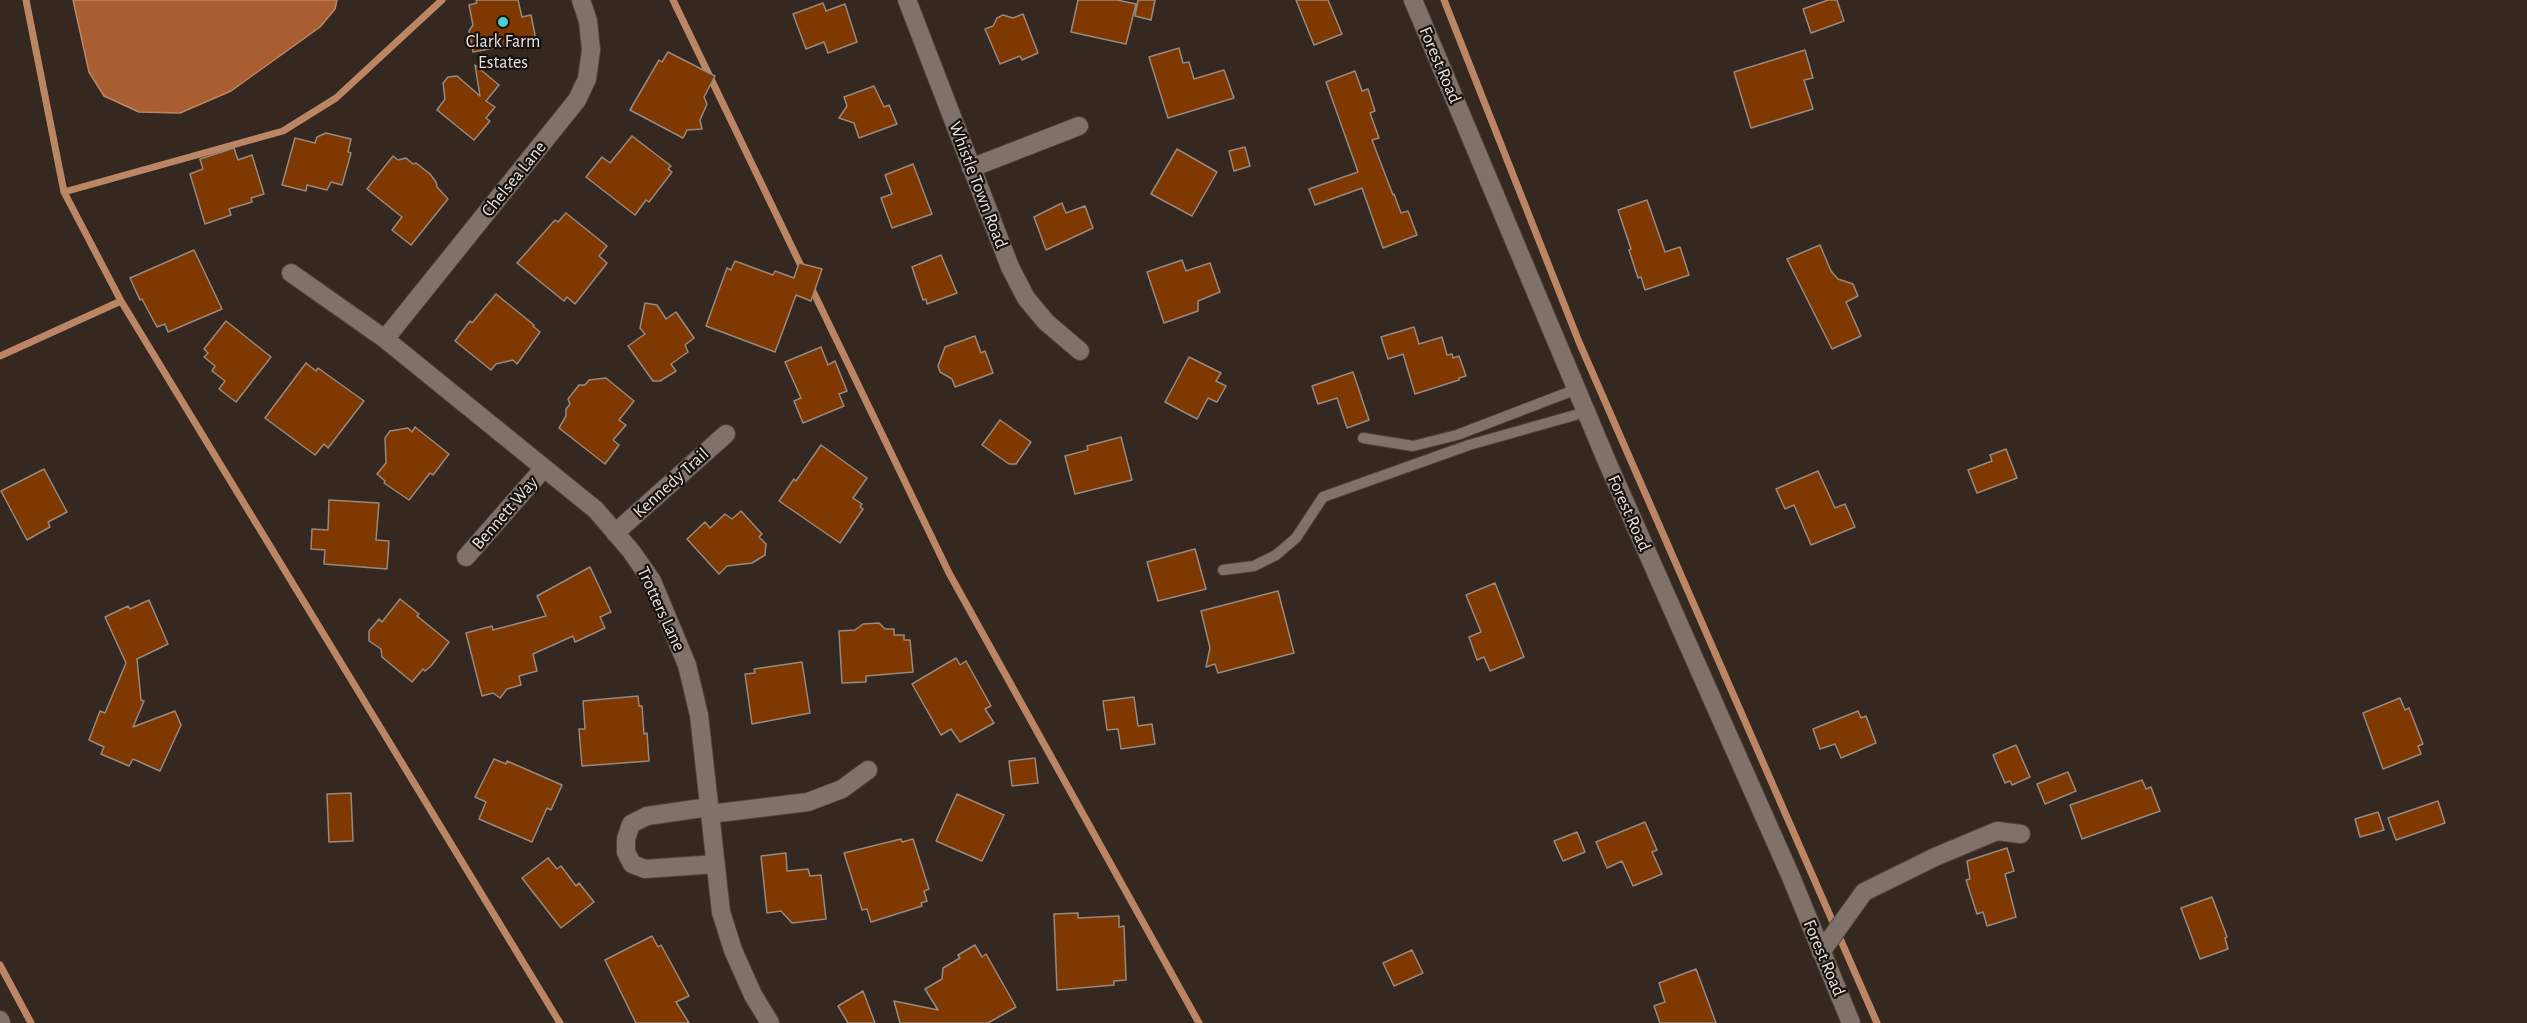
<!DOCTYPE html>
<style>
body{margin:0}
canvas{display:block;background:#342821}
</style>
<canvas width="2527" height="1023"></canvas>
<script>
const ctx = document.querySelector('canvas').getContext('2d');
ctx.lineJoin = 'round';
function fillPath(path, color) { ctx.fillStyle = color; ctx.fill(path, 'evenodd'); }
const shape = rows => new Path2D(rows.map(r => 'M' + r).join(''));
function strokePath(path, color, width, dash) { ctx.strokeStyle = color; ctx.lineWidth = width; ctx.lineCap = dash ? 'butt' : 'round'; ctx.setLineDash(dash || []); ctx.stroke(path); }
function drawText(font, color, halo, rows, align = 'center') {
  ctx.font = font + ' "Alegreya Sans",sans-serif'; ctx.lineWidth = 4.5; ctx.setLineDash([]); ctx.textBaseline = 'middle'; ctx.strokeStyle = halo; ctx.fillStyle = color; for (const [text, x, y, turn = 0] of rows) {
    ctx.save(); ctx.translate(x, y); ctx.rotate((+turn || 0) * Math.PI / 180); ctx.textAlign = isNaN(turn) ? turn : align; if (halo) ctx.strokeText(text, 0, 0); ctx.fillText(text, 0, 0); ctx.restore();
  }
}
const water = shape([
 [73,0,337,0,335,9,320,27,231,91,180,113,139,112,104,96,89,72,73,0]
]);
const stream = shape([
 [26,0,64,192,121,301,560,1023],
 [673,0,803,270],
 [1444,0,1579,342,1877,1023],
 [64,192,283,131,336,98,442,0],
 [810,285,949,573,1199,1023],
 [0,356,121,301],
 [0,965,31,1023]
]);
const building = shape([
 [476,0,518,0,522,17,531,15,536,40,473,52,469,31,473,25,469,5,477,3,476,0],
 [1078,0,1117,0,1136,4,1126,44,1071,32,1078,0],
 [1138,0,1155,0,1151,20,1135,16,1138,0],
 [1296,0,1328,0,1342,34,1314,45,1296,0],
 [1828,0,1837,0,1844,21,1811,33,1803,9,1828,0],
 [823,3,826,11,845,4,857,42,828,53,824,42,806,49,793,14,823,3],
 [1023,14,1038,53,1022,60,1020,56,1000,64,985,29,993,26,997,18,1003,15,1013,18,1023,14],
 [1179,48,1183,63,1189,62,1194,79,1224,70,1234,98,1168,118,1149,57,1179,48],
 [1805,50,1813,78,1804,80,1813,109,1751,128,1734,72,1805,50],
 [668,52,715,76,704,97,707,104,700,120,702,129,687,130,683,138,630,110,659,60,662,62,668,52],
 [475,65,499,85,486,101,495,107,486,118,490,121,474,140,437,110,445,99,443,83,448,77,457,76,480,96,475,65],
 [1355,71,1362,91,1368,89,1375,111,1370,113,1379,138,1372,140,1393,195,1394,194,1401,213,1408,211,1417,235,1383,248,1362,188,1315,205,1309,189,1358,172,1326,82,1355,71],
 [874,86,884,107,889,105,897,124,859,138,854,123,839,118,847,106,844,97,874,86],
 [326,133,351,139,348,152,351,153,342,185,331,182,327,190,307,185,306,191,282,185,295,138,315,143,317,137,326,133],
 [632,136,671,166,668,169,672,172,649,202,646,200,635,215,586,177,602,157,610,163,632,136],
 [1245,147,1250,166,1234,171,1229,151,1245,147],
 [234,148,238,160,252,155,264,194,251,198,252,202,229,209,231,215,205,224,190,174,203,169,200,159,234,148],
 [1177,149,1217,172,1192,216,1151,194,1177,149],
 [393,156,398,160,406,158,413,164,416,163,430,174,436,182,437,187,448,199,411,245,392,230,402,217,367,189,393,156],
 [913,164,932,214,892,228,881,198,892,194,885,175,913,164],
 [1647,200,1665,252,1680,247,1689,275,1645,290,1641,277,1638,278,1629,250,1631,249,1618,210,1647,200],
 [1062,203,1066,213,1085,206,1093,228,1046,250,1034,217,1062,203],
 [566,213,607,246,599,256,607,263,575,304,567,297,564,301,517,263,555,220,558,222,566,213],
 [1820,245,1831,271,1838,279,1853,284,1858,296,1846,302,1861,336,1832,349,1787,259,1820,245],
 [194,250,222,309,168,332,165,324,157,327,142,299,140,300,130,278,194,250],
 [941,255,957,293,927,304,926,299,923,300,912,267,941,255],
 [1182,260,1186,271,1210,263,1220,292,1198,301,1198,311,1164,323,1147,272,1182,260],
 [735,261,773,275,775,271,794,278,799,263,822,269,811,301,796,295,775,352,706,326,727,268,731,270,735,261],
 [496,294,534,325,533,326,540,332,517,364,513,360,496,364,491,370,455,341,470,321,472,323,496,294],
 [645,303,657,305,666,319,676,312,694,338,685,345,688,352,671,364,676,371,660,381,653,381,628,346,645,334,640,328,645,303],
 [226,321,271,357,236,402,219,389,225,381,212,371,215,366,204,357,208,353,204,349,226,321],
 [1414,327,1419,344,1442,337,1447,355,1452,354,1453,358,1459,356,1466,376,1459,378,1459,380,1415,394,1403,354,1388,359,1381,337,1414,327],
 [975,336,981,353,985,351,993,373,955,387,952,379,940,372,938,366,945,347,975,336],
 [821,347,828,365,835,361,847,391,839,394,844,406,803,423,794,401,801,398,785,362,821,347],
 [1189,357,1221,373,1216,381,1226,386,1217,402,1208,398,1197,419,1165,402,1189,357],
 [306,363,316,371,318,368,364,401,328,448,324,444,315,455,265,418,306,363],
 [1353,372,1369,420,1347,428,1337,398,1318,404,1312,386,1353,372],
 [606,378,634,401,619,420,626,425,613,440,619,445,605,464,559,428,566,416,566,409,570,404,568,399,579,385,585,385,589,380,606,378],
 [1000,420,1031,442,1016,464,1009,464,982,445,1000,420],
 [415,427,449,454,433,475,430,473,409,500,384,483,385,481,377,474,386,463,385,438,390,431,408,428,412,432,415,427],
 [1121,437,1132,480,1075,494,1065,456,1088,450,1087,446,1121,437],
 [821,445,867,478,853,498,862,504,860,507,863,509,840,543,779,501,794,479,796,481,821,445],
 [2006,449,2017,478,1977,493,1968,470,1992,461,1990,455,2006,449],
 [44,469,67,512,48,522,50,527,27,540,1,491,44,469],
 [1818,471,1835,508,1845,504,1855,527,1811,545,1794,505,1785,509,1776,489,1818,471],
 [329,500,379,503,376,540,389,541,387,569,324,564,325,550,311,549,312,529,328,530,329,500],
 [741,511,762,534,759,537,766,544,765,555,752,563,727,566,719,574,687,539,705,522,710,528,725,514,732,519,741,511],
 [1195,549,1206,589,1158,601,1147,562,1195,549],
 [590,567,611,612,600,617,605,628,575,642,573,636,533,654,537,671,519,676,521,685,507,689,500,698,493,693,482,696,466,633,492,626,493,630,546,616,537,596,590,567],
 [1495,583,1524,657,1490,671,1484,657,1477,660,1469,637,1481,632,1466,595,1495,583],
 [1278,591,1294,653,1218,673,1215,664,1206,667,1210,648,1201,611,1278,591],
 [400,599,419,614,417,616,449,642,431,666,425,671,423,669,412,682,382,657,381,649,369,641,369,631,379,619,382,622,400,599],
 [149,600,168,644,137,659,141,700,144,701,133,727,175,711,181,725,160,771,133,759,129,766,101,754,104,747,89,740,100,711,105,713,126,663,105,617,128,606,130,609,149,600],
 [879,623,885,629,894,629,894,635,904,635,904,640,910,640,913,672,866,676,866,682,842,683,839,631,855,630,863,624,879,623],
 [956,658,960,665,966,661,991,706,985,709,994,723,960,742,951,729,941,735,912,684,956,658],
 [802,662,810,713,752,724,745,674,755,673,754,669,802,662],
 [638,696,639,706,642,706,644,734,647,733,649,761,582,766,579,729,585,729,583,701,638,696],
 [1134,697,1138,726,1152,724,1155,744,1121,749,1118,729,1107,730,1103,701,1134,697],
 [2400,698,2405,710,2409,708,2423,744,2418,746,2421,754,2383,769,2363,713,2400,698],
 [1858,711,1861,718,1866,716,1876,743,1841,758,1835,744,1820,749,1813,729,1858,711],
 [2016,745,2030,777,2012,785,2010,781,2005,783,1993,755,2016,745],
 [1035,758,1038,783,1012,786,1009,761,1035,758],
 [494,759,506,764,507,761,562,785,551,810,547,808,532,842,479,819,486,802,475,797,494,759],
 [2068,772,2076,791,2045,804,2037,784,2068,772],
 [2142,780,2146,789,2151,787,2160,811,2082,839,2070,805,2142,780],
 [351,793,353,841,329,842,327,794,351,793],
 [957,794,1004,815,982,861,936,841,957,794],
 [2438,801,2445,823,2396,840,2388,818,2438,801],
 [2378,812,2384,830,2360,837,2355,819,2378,812],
 [1645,822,1657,850,1652,852,1662,874,1633,886,1622,861,1607,868,1596,842,1645,822],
 [1577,832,1585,852,1563,861,1554,841,1577,832],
 [901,839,902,842,913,839,929,889,924,891,927,901,921,903,922,906,871,922,867,909,862,910,844,853,901,839],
 [2007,848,2014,871,2005,874,2016,917,1987,926,1983,912,1977,914,1966,880,1970,879,1967,861,2007,848],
 [786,853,787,871,808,869,810,876,821,875,826,919,792,923,781,911,767,913,761,856,786,853],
 [548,858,557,869,561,866,576,886,579,883,594,902,561,928,522,878,548,858],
 [2212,897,2227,937,2225,938,2228,949,2200,959,2181,908,2212,897],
 [1078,913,1078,918,1119,916,1119,927,1124,926,1126,980,1114,981,1114,985,1057,990,1054,914,1078,913],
 [652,936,658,947,661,945,689,996,676,1002,689,1023,636,1023,605,960,652,936],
 [975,945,982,957,986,954,1016,1007,988,1023,900,1023,894,1001,938,1010,925,989,942,979,943,968,960,958,958,955,975,945],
 [1412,950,1423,973,1394,986,1383,963,1412,950],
 [1696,969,1716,1023,1660,1023,1654,1006,1665,1002,1659,983,1696,969],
 [863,991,875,1023,848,1023,838,1006,863,991]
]);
const lane = shape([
 [1363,438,1413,446,1457,435,1577,389],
 [1223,570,1254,566,1276,555,1296,538,1323,497,1469,445,1586,412]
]);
const street = shape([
 [907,0,1010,267,1026,298,1046,322,1080,351],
 [1413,0,1608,464,1791,877,1851,1023],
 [971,168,1079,126],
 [291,273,385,339,596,510,631,551,652,581,687,665,699,715,721,912,733,950,753,995,770,1023],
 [385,339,577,100,587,79,591,50,588,21,581,0],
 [615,533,726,434],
 [466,557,544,468],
 [709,807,647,816,631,824,626,839,626,852,632,864,645,869,716,864],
 [710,814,808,802,842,789,868,770],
 [1821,952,1864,892,1935,857,1997,831,2021,834],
 [0,1020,1,1023]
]);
const markers = [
 [503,22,6,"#51ccd3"]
];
const poiNames = [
 ["Clark Farm",503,42],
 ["Estates",503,63]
];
const streetNames = [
 ["Forest Road",1440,65,67],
 ["Chelsea Lane",514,179,-51],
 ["Whistle Town Road",978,185,69],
 ["Kennedy Trail",671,483,-42],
 ["Bennett Way",505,513,-49],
 ["Forest Road",1629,513,66],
 ["Trotters Lane",661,609,65],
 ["Forest Road",1824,958,67]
];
fillPath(water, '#a85e30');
strokePath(water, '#bc8664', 1.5);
strokePath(stream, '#bc8664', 7);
fillPath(building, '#7e3800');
strokePath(building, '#988980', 1.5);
strokePath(lane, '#4d433e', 12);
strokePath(street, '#4d433e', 20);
strokePath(lane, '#80726a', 10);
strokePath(street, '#80726a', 18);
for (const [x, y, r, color] of markers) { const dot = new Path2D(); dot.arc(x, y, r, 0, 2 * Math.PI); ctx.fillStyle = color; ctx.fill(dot); strokePath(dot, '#18120f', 2); }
drawText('18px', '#eae2de', '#18120f', poiNames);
drawText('18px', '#eae2de', '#18120f', streetNames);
</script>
